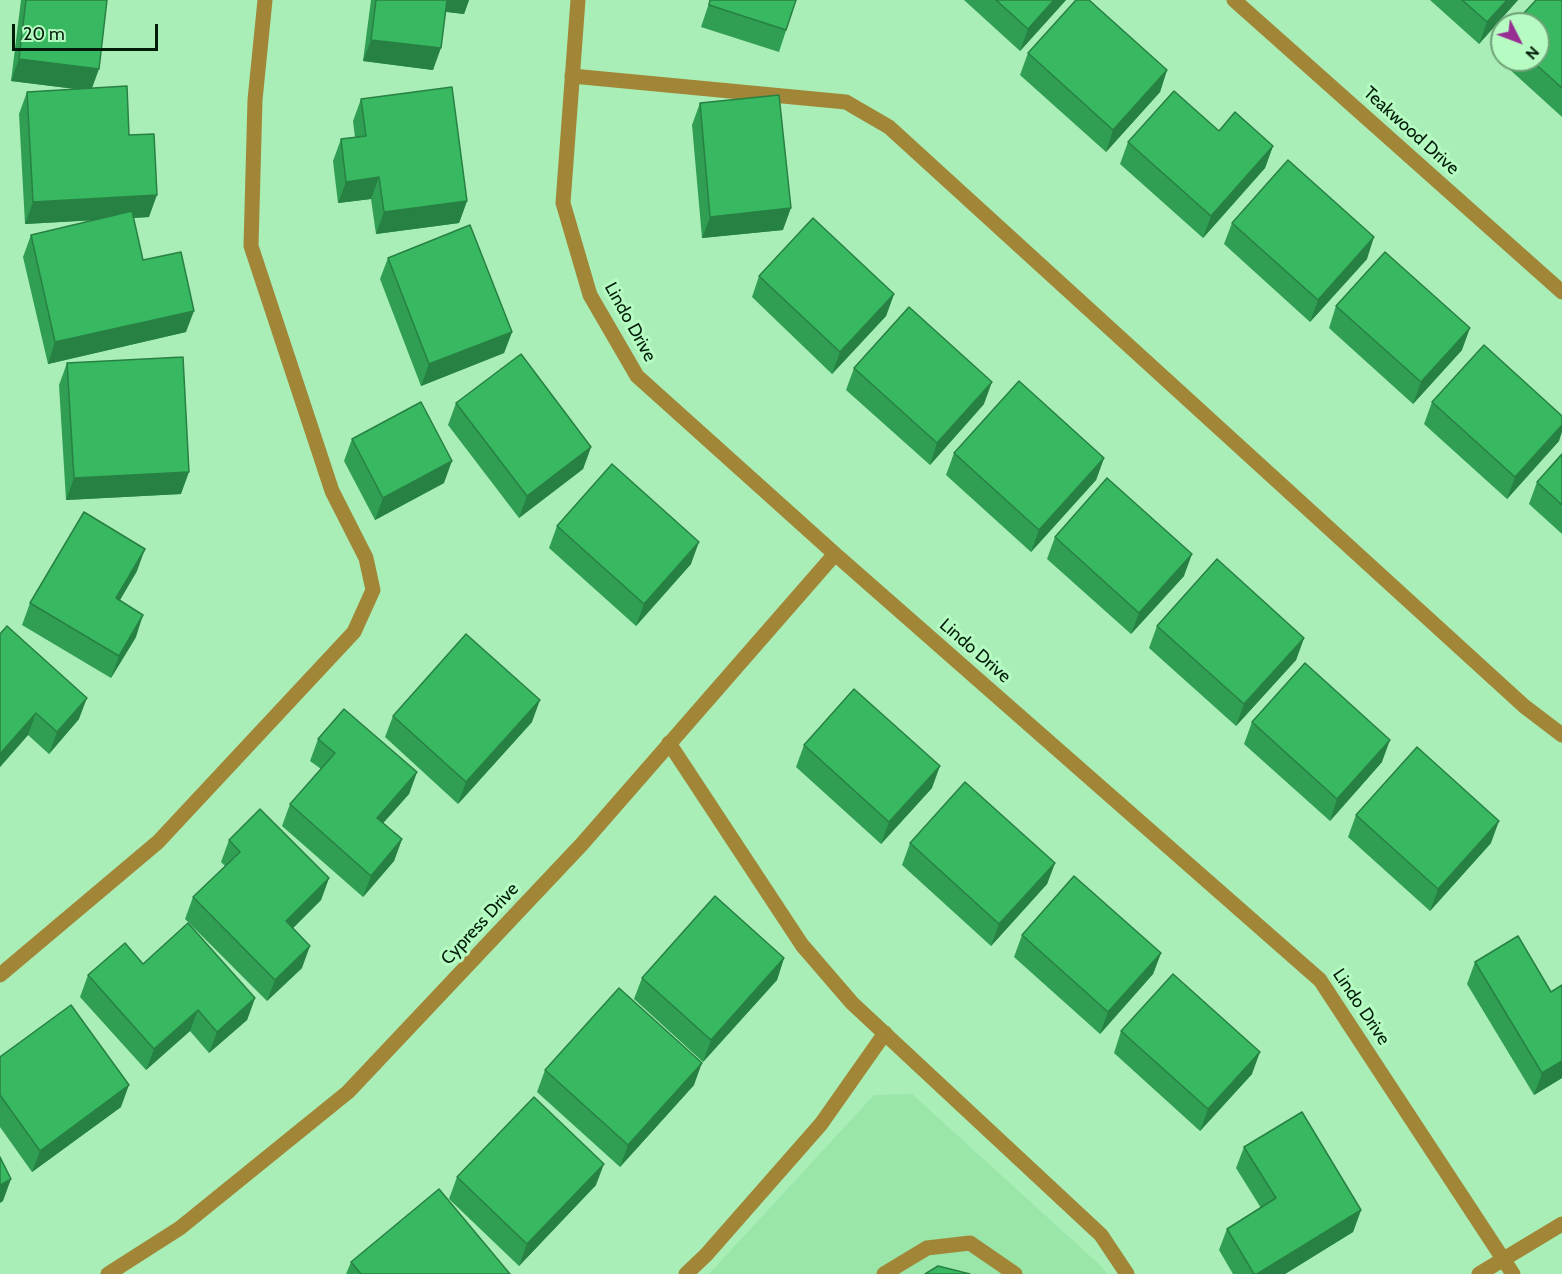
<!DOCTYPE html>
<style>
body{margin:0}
#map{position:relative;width:1562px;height:1274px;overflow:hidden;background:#a9eeb6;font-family:Cabin,sans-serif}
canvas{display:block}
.north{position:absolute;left:1490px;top:12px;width:60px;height:60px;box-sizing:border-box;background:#b6fcc2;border:2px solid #6ea278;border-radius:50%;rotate:132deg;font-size:16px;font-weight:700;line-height:24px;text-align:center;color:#011c08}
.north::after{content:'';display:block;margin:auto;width:21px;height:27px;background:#972f93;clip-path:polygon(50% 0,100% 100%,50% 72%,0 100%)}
.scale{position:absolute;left:12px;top:24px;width:146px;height:27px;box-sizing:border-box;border:3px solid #011c08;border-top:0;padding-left:8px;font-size:18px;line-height:21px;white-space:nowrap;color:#011c08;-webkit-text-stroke:4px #b6fcc2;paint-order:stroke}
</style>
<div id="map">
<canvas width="1562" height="1274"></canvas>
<div class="north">N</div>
<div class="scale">20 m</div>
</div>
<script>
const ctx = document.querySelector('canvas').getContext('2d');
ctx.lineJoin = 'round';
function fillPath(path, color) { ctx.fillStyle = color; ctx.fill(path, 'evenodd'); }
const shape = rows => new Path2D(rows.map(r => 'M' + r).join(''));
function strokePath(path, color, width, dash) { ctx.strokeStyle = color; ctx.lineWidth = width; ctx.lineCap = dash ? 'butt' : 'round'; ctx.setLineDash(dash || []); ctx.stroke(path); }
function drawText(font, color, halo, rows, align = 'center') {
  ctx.font = font + ' Cabin,sans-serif'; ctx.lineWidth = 6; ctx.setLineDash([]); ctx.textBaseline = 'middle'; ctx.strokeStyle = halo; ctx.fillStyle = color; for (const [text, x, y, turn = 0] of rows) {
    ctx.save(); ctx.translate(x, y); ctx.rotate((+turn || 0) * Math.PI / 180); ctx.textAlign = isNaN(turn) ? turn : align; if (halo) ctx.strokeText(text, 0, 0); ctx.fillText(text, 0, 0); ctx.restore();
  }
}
const built = shape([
 [912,1094,1102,1267,1107,1274,709,1274,874,1095]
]);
const service = shape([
 [572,76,846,102,889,127,1524,706,1562,735],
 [669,743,802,945,852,1003,1101,1235,1127,1274],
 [0,975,158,842,354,632,373,590,366,558,332,491,251,246,255,100,265,0],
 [686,1274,706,1255,821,1124,885,1033],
 [884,1274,927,1248,970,1243,1015,1274]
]);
const minor = shape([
 [578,0,563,203,590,295,637,376,835,554,1320,980,1513,1274],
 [1234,0,1562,292],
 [108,1274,180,1228,348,1092,582,844,835,554],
 [1479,1274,1562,1224]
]);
const wall = shape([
 [21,0,107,0,92,88,129,135,149,217,133,218,143,260,186,332,48,364,23,257,31,235,97,220,25,224,19,114,27,92,77,89,11,81],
 [371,0,469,0,464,14,446,12,433,70,363,61],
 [710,0,796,0,779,52,701,27],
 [964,0,1066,0,1020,51],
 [1430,0,1518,0,1479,44],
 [1562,0,1562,117,1496,57,1502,41,1502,60,1538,60],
 [1028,53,1167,70,1160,92,1106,152,1020,75],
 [361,99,467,201,459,223,376,234,371,199,338,203,333,161,341,139,355,137,353,121],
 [700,103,783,230,702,238,692,125],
 [1219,131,1273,146,1265,168,1203,238,1120,164,1128,142],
 [1232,223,1367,259,1310,322,1224,244],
 [388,258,512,332,504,353,421,386,380,279],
 [759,276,894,294,886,316,832,374,752,297],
 [1336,306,1462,350,1413,404,1329,328],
 [67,363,181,494,66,500,59,385],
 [854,368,984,404,930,465,846,390],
 [1432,402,1559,441,1507,499,1424,424],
 [456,403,591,447,583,469,519,518,448,425],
 [352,439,444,483,375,520,344,461],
 [954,453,1104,458,1096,480,1031,552,946,475],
 [1562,454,1562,534,1529,504,1537,482],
 [557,526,691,564,636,626,549,548],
 [1055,537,1184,576,1131,634,1047,559],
 [137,571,120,600,136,637,111,678,22,625,30,603],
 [1157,626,1304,638,1296,660,1236,726,1149,648],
 [0,634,79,719,49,754,28,735,0,767],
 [393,716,532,722,458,804,385,737],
 [1252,722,1382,762,1330,821,1244,744],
 [318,739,417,772,409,794,383,823,402,839,394,861,363,897,282,826,290,804,321,769,310,761],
 [804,745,932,788,881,844,796,767],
 [1356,815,1491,843,1430,911,1348,837],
 [229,840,329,878,321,900,293,928,302,968,267,1001,185,919,193,897,225,866,221,862],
 [910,843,1055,863,1047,884,991,946,902,865],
 [1022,935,1161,953,1153,974,1100,1034,1014,957],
 [784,958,777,980,703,1062,634,999,642,978],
 [1475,962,1551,992,1562,985,1562,1078,1534,1095,1467,984],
 [143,964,255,998,247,1020,209,1053,190,1031,146,1070,80,997,88,975],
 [1121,1031,1252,1074,1200,1131,1114,1053],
 [0,1057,121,1107,32,1172,0,1127],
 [545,1070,694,1085,620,1167,537,1092],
 [1244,1147,1361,1210,1353,1232,1285,1274,1233,1274,1219,1250,1227,1229,1261,1208,1236,1168],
 [457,1177,596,1185,519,1266,449,1199],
 [351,1262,510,1274,346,1274]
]);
const shadedWall = shape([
 [445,0,469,0,464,14,441,11],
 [1054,0,1066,0,1020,51,1028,29],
 [1507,0,1518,0,1479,44,1487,22],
 [371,40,441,48,433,70,363,61],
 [19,59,99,69,91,91,11,81],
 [1167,70,1160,92,1106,152,1113,130],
 [1273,146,1265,168,1203,238,1211,216],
 [379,177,371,199,338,203,346,182],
 [157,195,149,217,25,224,33,202],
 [467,201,459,223,376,234,384,212],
 [791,208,783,230,702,238,710,217],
 [1374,237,1367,259,1310,322,1318,300],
 [894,294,886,316,832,374,840,352],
 [194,311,186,332,48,364,55,342],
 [1470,328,1462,350,1413,404,1421,382],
 [512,332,504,353,421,386,429,364],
 [992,382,984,404,930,465,937,443],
 [1562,425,1562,432,1559,441,1507,499,1515,477],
 [591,447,583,469,519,518,527,496],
 [1104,458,1096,480,1031,552,1039,530],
 [452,461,444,483,375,520,383,498],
 [189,472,181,494,66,500,74,478],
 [699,542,691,564,636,626,644,604],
 [145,549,137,571,108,620,116,598],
 [1192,554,1184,576,1131,634,1139,613],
 [143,615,136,637,111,678,119,656],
 [1304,638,1296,660,1236,726,1244,704],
 [87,698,79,719,49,754,57,732],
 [540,700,532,722,458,804,466,782],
 [36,713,28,735,0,767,0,754],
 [1390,740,1382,762,1330,821,1337,799],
 [940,766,932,788,881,844,889,822],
 [417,772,409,794,369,839,377,818],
 [1499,821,1491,843,1430,911,1438,889],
 [402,839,394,861,363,897,371,876],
 [1055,863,1047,884,991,946,999,924],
 [329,878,321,900,278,943,286,921],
 [310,946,302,968,267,1001,275,980],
 [1161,953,1153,974,1100,1034,1108,1012],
 [784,958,777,980,703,1062,711,1040],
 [255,998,247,1020,209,1053,217,1032],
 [198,1010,190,1031,146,1070,154,1049],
 [1260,1052,1252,1074,1200,1131,1208,1109],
 [1562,1061,1562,1078,1534,1095,1542,1073],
 [702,1063,694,1085,620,1167,628,1145],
 [129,1085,121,1107,32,1172,40,1151],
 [604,1164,596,1185,519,1266,527,1244],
 [11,1179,3,1201,0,1203,0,1185],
 [1361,1210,1353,1232,1285,1274,1257,1274]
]);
const building = shape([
 [26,0,107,0,99,69,19,59,26,0],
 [376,0,447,0,441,48,371,40,376,0],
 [710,0,796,0,786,30,709,5,710,0],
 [996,0,1054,0,1028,29,996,0],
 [1076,0,1089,0,1167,70,1113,130,1028,53,1076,0],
 [1462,0,1507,0,1487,22,1462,0],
 [1536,0,1562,0,1562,88,1531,60,1538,60,1538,24,1514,24,1536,0],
 [127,86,129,135,154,134,157,195,33,202,27,92,127,86],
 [452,87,467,201,384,212,379,177,346,182,341,139,366,136,361,99,452,87],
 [1174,91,1219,131,1235,112,1273,146,1211,216,1128,142,1174,91],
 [779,95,791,208,710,217,700,103,779,95],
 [1288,160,1374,237,1318,300,1232,223,1288,160],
 [132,211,143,260,181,252,194,311,55,342,31,235,132,211],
 [813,218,894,294,840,352,759,276,813,218],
 [470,225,512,332,429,364,388,258,470,225],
 [1385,252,1470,328,1421,382,1336,306,1385,252],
 [909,307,992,382,937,443,854,368,909,307],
 [1484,345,1562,416,1562,425,1515,477,1432,402,1484,345],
 [521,354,591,447,527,496,456,403,521,354],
 [183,357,189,472,74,478,67,363,183,357],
 [1019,381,1104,458,1039,530,954,453,1019,381],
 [421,402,452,461,383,498,352,439,421,402],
 [1562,454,1562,505,1537,482,1562,454],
 [612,464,699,542,644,604,557,526,612,464],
 [1107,478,1192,554,1139,613,1055,537,1107,478],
 [84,512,145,549,116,598,143,615,119,656,30,603,84,512],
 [1217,559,1304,638,1244,704,1157,626,1217,559],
 [7,626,87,698,57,732,36,713,0,754,0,634,7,626],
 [466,634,540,700,466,782,393,716,466,634],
 [1305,663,1390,740,1337,799,1252,722,1305,663],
 [854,689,940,766,889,822,804,745,854,689],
 [344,709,417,772,377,818,402,839,371,876,290,804,335,753,318,739,344,709],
 [1417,747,1499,821,1438,889,1356,815,1417,747],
 [965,782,1055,863,999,924,910,843,965,782],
 [260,809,329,878,286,921,310,946,275,980,193,897,240,852,229,840,260,809],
 [1074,876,1161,953,1108,1012,1022,935,1074,876],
 [715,896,784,958,711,1040,642,978,715,896],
 [188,923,255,998,217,1032,198,1010,154,1049,88,975,125,943,143,964,188,923],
 [1518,936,1551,992,1562,985,1562,1061,1542,1073,1475,962,1518,936],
 [1173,974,1260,1052,1208,1109,1121,1031,1173,974],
 [619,988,702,1063,628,1145,545,1070,619,988],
 [71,1005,129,1085,40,1151,0,1095,0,1057,71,1005],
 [534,1097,604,1164,527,1244,457,1177,534,1097],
 [1302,1112,1361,1210,1257,1274,1254,1274,1227,1229,1276,1198,1244,1147,1302,1112],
 [0,1157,11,1179,0,1185,0,1157],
 [439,1189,510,1274,361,1274,351,1262,439,1189],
 [938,1266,970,1274,925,1274,938,1266]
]);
const streetNames = [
 ["Teakwood Drive",1411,131,42],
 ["Lindo Drive",630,322,61],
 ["Lindo Drive",975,651,41],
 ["Cypress Drive",480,924,-47],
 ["Lindo Drive",1361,1007,56]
];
fillPath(built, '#99e6a8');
strokePath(service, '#a28637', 15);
strokePath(minor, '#a28637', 15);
fillPath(wall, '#309e53');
fillPath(shadedWall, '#278143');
fillPath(building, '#38b860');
strokePath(building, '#278143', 1.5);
drawText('18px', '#011c08', '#b6fcc2', streetNames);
</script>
